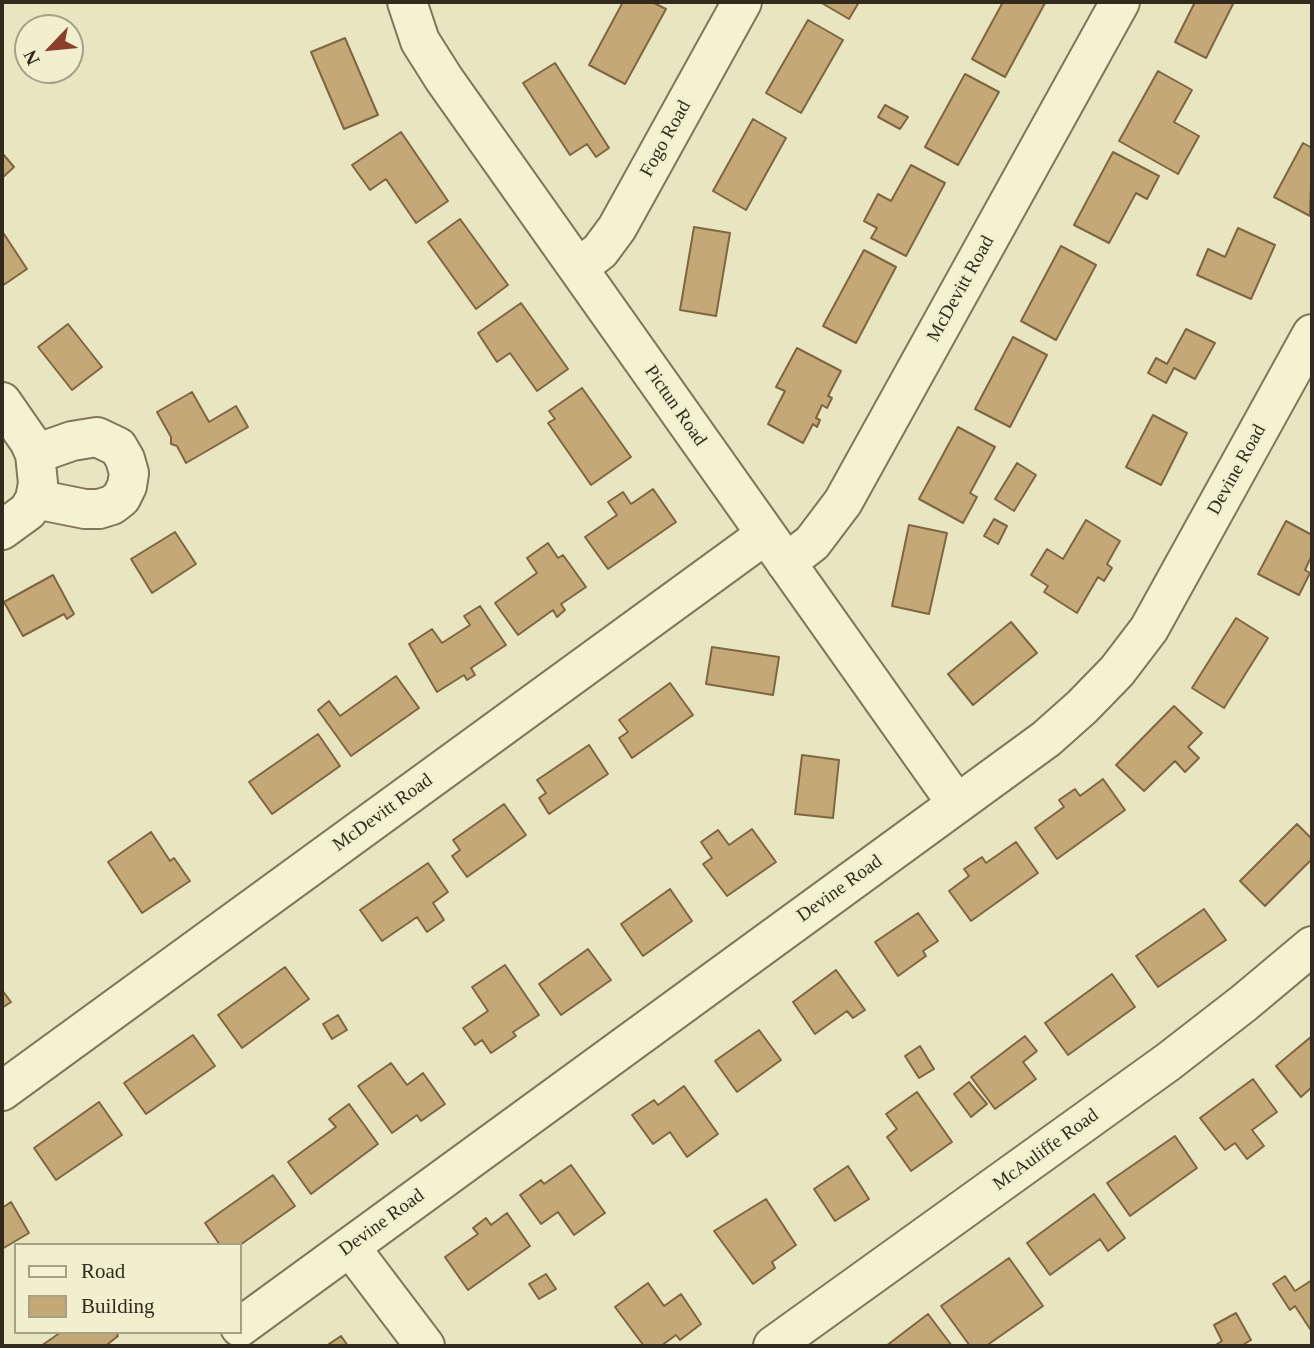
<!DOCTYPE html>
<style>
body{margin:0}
#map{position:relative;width:1314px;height:1348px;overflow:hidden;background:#e9e5c0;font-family:"Times New Roman",serif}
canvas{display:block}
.frame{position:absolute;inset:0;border:4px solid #322b1d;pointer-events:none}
.legend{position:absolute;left:14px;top:1243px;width:228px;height:91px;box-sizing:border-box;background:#f2efce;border:2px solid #a5a187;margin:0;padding:9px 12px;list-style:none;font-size:21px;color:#322b1d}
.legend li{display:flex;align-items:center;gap:14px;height:35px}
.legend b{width:35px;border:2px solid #a5a187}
.north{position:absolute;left:14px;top:14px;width:70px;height:70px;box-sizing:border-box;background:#f2efce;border:2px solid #a5a187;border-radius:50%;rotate:244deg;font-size:19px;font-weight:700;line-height:28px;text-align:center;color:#322b1d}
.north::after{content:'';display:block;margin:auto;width:24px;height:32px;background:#8b402e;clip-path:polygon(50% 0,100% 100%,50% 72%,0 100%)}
</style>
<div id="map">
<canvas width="1314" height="1348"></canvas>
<div class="frame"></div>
<ul class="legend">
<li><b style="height:9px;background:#f5f2d2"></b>Road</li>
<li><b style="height:19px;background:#c5a878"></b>Building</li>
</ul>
<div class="north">N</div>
</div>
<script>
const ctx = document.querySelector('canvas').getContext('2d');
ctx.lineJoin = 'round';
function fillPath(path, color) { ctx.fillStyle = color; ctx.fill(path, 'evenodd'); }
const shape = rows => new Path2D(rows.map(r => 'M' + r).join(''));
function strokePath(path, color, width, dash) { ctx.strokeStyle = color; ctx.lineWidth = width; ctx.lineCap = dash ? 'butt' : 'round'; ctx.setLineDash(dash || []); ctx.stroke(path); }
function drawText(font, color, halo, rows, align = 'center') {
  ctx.font = font + ' "Times New Roman",serif'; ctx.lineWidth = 6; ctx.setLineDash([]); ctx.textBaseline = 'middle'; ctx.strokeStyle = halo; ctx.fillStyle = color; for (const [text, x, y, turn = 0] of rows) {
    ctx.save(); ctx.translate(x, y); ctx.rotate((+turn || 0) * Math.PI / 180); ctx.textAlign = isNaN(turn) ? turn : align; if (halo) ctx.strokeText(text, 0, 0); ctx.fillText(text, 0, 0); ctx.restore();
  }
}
const building = shape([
 [623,2,652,2,666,9,625,84,589,65,623,2],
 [820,2,859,2,849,19,820,2],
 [1003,2,1045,3,1005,77,972,59,1003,2],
 [1195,2,1234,2,1206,58,1175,42,1195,2],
 [808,20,843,40,801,113,766,93,808,20],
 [345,38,378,115,344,129,311,52,345,38],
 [555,63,609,148,596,157,587,144,570,155,523,83,555,63],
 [1158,71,1192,90,1174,122,1199,136,1178,174,1119,141,1158,71],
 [965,74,999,92,958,165,925,147,965,74],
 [885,105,908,117,900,129,878,117,885,105],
 [753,119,786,138,746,210,713,191,753,119],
 [401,132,448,201,416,223,386,179,370,190,352,165,401,132],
 [1303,143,1312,148,1310,216,1274,197,1303,143],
 [1113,152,1159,176,1147,199,1136,193,1109,243,1074,225,1113,152],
 [3,154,14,167,2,178,2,156,3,154],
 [911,165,945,183,906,256,871,238,877,228,864,221,878,194,891,201,911,165],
 [460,219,508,285,476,309,428,242,460,219],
 [694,227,730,233,716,316,680,310,694,227],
 [1238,228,1275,245,1251,299,1197,275,1208,249,1225,257,1238,228],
 [2,231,27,269,2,286,2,231],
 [1061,246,1096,265,1056,340,1021,321,1061,246],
 [864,250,896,267,856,343,823,326,864,250],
 [521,303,568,369,537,391,510,353,497,362,478,333,521,303],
 [68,324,102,367,72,390,38,347,68,324],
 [1186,329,1215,343,1195,379,1174,368,1166,383,1148,373,1156,358,1167,364,1186,329],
 [1013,337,1047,355,1010,427,975,409,1013,337],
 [797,348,841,371,828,396,832,398,827,408,822,405,816,418,820,420,817,427,813,424,803,443,768,424,785,391,776,387,797,348],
 [582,388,631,457,591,485,548,423,555,419,549,411,582,388],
 [192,392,209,422,236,406,248,427,186,463,177,446,171,444,171,437,157,412,192,392],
 [1153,415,1187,433,1161,485,1126,467,1153,415],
 [958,427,995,447,970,493,977,497,963,523,919,499,958,427],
 [1017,463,1036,475,1014,511,995,499,1017,463],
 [653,489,676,522,608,569,585,537,617,515,608,502,623,492,631,504,653,489],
 [994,519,1007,526,998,544,984,536,994,519],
 [1086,520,1120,541,1107,564,1112,568,1104,581,1098,577,1077,613,1044,592,1048,586,1031,575,1047,549,1063,559,1086,520],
 [1286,521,1312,535,1312,555,1305,570,1310,573,1299,595,1258,574,1286,521],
 [909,525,947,533,929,614,892,606,909,525],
 [175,532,196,564,152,593,131,559,175,532],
 [548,543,558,558,563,555,586,587,561,604,565,610,557,617,553,610,518,635,495,603,537,573,527,558,548,543],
 [53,575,74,614,67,619,64,614,23,636,4,602,53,575],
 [480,606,506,645,471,668,475,675,467,680,464,675,437,692,409,644,432,629,442,643,470,625,464,616,480,606],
 [1236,618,1268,638,1224,708,1192,688,1236,618],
 [1011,622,1037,653,973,705,948,674,1011,622],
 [712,647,779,657,773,695,706,684,712,647],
 [396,676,419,708,351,756,318,710,329,701,340,716,396,676],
 [670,683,693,715,632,758,619,738,628,732,619,720,670,683],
 [1174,706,1202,733,1188,747,1199,758,1185,772,1175,761,1144,791,1116,765,1174,706],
 [318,734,340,766,272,814,249,782,318,734],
 [589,745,608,774,549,814,539,798,546,793,537,780,589,745],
 [802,755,839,760,833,818,795,814,802,755],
 [1103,779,1125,810,1057,859,1035,828,1064,807,1059,800,1075,789,1080,796,1103,779],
 [504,804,526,835,467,877,452,856,460,850,453,840,504,804],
 [1297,824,1312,839,1312,859,1265,906,1240,881,1297,824],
 [752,829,776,862,727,896,703,864,712,858,701,842,718,830,729,845,752,829],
 [151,832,170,861,174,858,190,881,142,913,108,862,151,832],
 [1016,842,1038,873,971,921,949,891,969,876,964,869,982,857,986,863,1016,842],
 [428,863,448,892,433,903,444,920,427,932,417,917,382,941,360,910,428,863],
 [670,889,692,921,643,956,621,924,670,889],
 [1204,909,1226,940,1158,987,1136,956,1204,909],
 [918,913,938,941,923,951,926,956,898,976,875,942,918,913],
 [588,949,611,980,561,1015,539,984,588,949],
 [505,965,539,1015,513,1032,516,1036,491,1053,482,1040,475,1045,463,1028,488,1011,472,987,505,965],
 [285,967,309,999,242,1048,218,1015,285,967],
 [836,970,865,1010,853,1018,847,1011,815,1034,793,1002,836,970],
 [1112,974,1135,1007,1068,1055,1045,1023,1112,974],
 [2,990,11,1002,2,1008,2,990],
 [338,1015,347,1030,332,1039,323,1024,338,1015],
 [759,1030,781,1060,737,1092,715,1061,759,1030],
 [193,1035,215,1066,146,1114,124,1083,193,1035],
 [1025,1036,1037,1051,1023,1062,1036,1079,995,1109,971,1077,1025,1036],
 [1312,1036,1312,1087,1301,1097,1276,1066,1312,1036],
 [920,1046,934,1069,919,1078,905,1056,920,1046],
 [391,1063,407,1085,423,1073,445,1104,421,1121,417,1115,392,1133,358,1086,391,1063],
 [1253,1079,1277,1112,1252,1130,1264,1146,1247,1159,1235,1143,1225,1150,1200,1118,1253,1079],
 [969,1082,987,1104,971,1117,954,1094,969,1082],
 [684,1086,718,1134,687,1157,670,1132,653,1144,632,1115,654,1100,658,1105,684,1086],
 [917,1092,952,1142,911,1171,887,1137,897,1129,886,1114,917,1092],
 [99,1102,122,1135,56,1180,34,1148,99,1102],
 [349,1104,378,1144,311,1194,288,1162,336,1127,329,1119,349,1104],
 [1175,1136,1197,1168,1130,1216,1107,1183,1175,1136],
 [571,1165,605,1213,574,1235,558,1212,541,1224,520,1195,541,1180,544,1184,571,1165],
 [848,1166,869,1199,835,1221,814,1189,848,1166],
 [273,1175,295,1206,240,1245,220,1245,205,1223,273,1175],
 [1094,1194,1125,1238,1108,1251,1100,1239,1050,1275,1027,1243,1094,1194],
 [766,1199,796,1245,772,1262,775,1268,753,1284,714,1231,766,1199],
 [11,1202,29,1233,2,1249,2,1208,11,1202],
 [507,1213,530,1246,468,1290,445,1257,478,1234,473,1228,486,1218,491,1225,507,1213],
 [1009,1258,1043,1306,986,1346,970,1346,941,1306,1009,1258],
 [546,1274,556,1289,539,1299,529,1284,546,1274],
 [1285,1276,1295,1291,1312,1280,1312,1328,1310,1329,1295,1306,1290,1310,1273,1284,1285,1276],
 [648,1283,664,1306,681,1294,701,1324,680,1340,676,1335,661,1346,644,1346,615,1307,648,1283],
 [1236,1313,1251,1340,1241,1346,1214,1346,1222,1341,1214,1325,1236,1313],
 [928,1314,952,1346,886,1346,928,1314],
 [61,1332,116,1332,118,1336,108,1344,109,1346,41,1346,61,1332],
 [341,1336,348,1346,326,1346,341,1336]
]);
const minor = shape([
 [407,2,420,41,444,79,957,804],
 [578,268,600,251,617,228,742,2],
 [2,402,29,441,35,454,38,483,35,499,28,511,2,530],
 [35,454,72,441,97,437,118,447,125,459,129,473,127,486,121,498,112,505,99,509,85,509,35,499],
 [786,563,812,543,843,502,1120,2],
 [2,1091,765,535],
 [350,1247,425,1346],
 [240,1327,1046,739,1082,707,1117,671,1149,629,1312,334],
 [773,1346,1168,1062,1244,1003,1312,946]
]);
const streetNames = [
 ["Fogo Road",666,139,-61],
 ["McDevitt Road",961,289,-61],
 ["Pictun Road",675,406,55],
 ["Devine Road",1237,470,-61],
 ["McDevitt Road",383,813,-36],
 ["Devine Road",840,889,-36],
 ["McAuliffe Road",1046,1150,-36],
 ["Devine Road",382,1223,-36]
];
fillPath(building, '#c5a878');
strokePath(building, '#7e6641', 2);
strokePath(minor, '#817659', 42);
strokePath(minor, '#f5f2d2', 38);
drawText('19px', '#322b1d', '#f2efce', streetNames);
</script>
